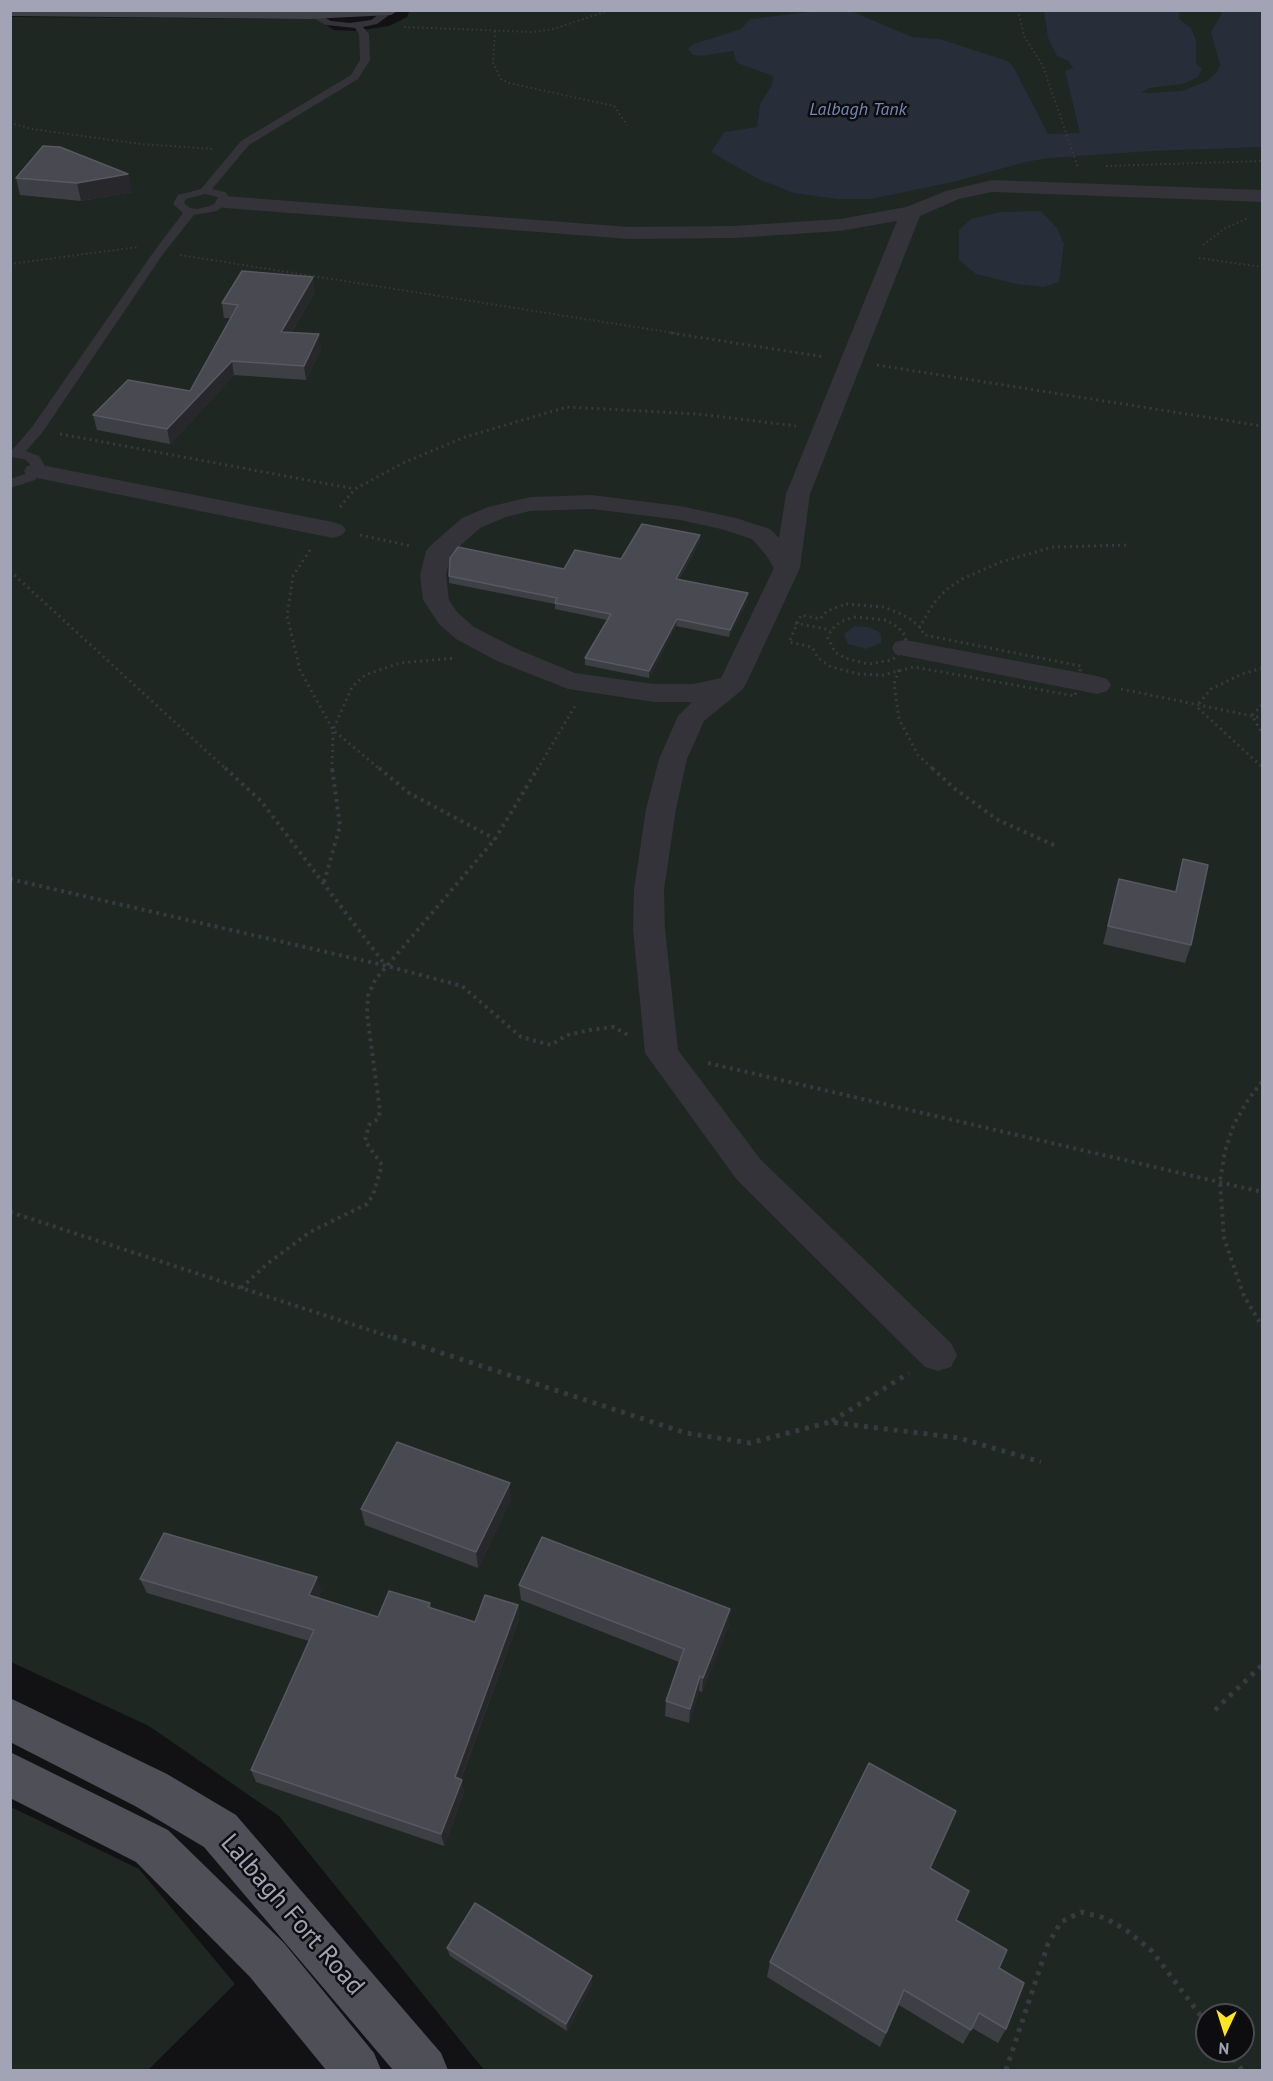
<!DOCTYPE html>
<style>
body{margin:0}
#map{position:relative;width:1273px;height:2081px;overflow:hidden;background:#121214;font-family:"PT Sans",sans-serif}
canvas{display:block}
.frame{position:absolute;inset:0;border:12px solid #a2a4b6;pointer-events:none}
.north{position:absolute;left:1195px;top:2003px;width:60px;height:60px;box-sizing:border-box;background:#0d0d0f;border:2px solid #494952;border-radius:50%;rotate:184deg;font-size:16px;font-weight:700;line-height:24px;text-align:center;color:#a2a4b6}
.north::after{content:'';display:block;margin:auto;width:21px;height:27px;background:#ffe51f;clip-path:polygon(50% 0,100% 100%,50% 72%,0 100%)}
</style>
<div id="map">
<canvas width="1273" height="2081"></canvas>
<div class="frame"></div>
<div class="north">N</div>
</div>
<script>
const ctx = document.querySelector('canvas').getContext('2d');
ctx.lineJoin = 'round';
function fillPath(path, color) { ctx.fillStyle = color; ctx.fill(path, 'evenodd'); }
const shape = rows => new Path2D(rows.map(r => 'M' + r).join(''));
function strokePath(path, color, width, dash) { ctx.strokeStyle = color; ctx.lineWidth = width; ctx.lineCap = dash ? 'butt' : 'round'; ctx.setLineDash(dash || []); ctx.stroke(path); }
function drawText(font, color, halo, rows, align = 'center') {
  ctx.font = font + ' "PT Sans",sans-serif'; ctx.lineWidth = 5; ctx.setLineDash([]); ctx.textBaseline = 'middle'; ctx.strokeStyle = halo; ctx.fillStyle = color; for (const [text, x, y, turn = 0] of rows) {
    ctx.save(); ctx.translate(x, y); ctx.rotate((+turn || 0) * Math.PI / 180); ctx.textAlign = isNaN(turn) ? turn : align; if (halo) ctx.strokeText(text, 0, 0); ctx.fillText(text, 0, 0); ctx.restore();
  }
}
const green = shape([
 [430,10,1262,11,1262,2070,484,2070,279,1816,149,1726,11,1662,11,17,317,19,334,30,356,31,389,26,407,17,409,12],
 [1207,2015,1243,2015,1243,2051,1207,2051],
 [11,1807,139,1869,235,1984,148,2070,11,2070]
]);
const water = shape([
 [818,11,851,11,912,37,940,39,1007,61,1013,66,1048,134,1080,133,1065,71,1073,68,1069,61,1057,56,1048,38,1044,11,1179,11,1179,19,1191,28,1196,40,1196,63,1202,69,1198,77,1183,84,1149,88,1141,92,1147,93,1182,91,1207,81,1216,73,1220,65,1211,32,1223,11,1262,11,1262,147,1152,151,1049,158,1026,162,953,182,871,199,837,199,794,193,758,179,711,152,724,132,757,127,760,104,772,85,773,76,737,63,733,51,702,56,693,55,688,49,693,44,741,29,750,19],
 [1041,211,1057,228,1064,244,1059,282,1044,287,1016,284,976,274,959,260,959,230,971,219,1000,212],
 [855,626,868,627,878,631,881,635,881,643,866,649,848,644,844,634]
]);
const pathFar3 = shape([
 [619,10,684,10],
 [1018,10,1024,36,1043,66,1078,168],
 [404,27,533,32,554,29,610,10],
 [495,31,493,63,501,79,509,83,614,106,627,125],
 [10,123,32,129,141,144,213,149],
 [1106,166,1262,161],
 [1203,245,1224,229,1248,218],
 [180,255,680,334],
 [1199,258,1262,267],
 [10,264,138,247]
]);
const pathFar2 = shape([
 [671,333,825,357],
 [877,365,1262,426],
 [60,434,355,489],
 [340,507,355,489,403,463,465,437,567,407,698,414,796,426],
 [360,535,411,546],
 [310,550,293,576,287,616,300,670,333,730,381,770],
 [10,571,227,770],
 [846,604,883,607,899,613,912,620,921,628,924,635,1081,666,1075,696,914,667,883,675,859,674,831,667,818,658,812,647,789,642,801,615,820,619,827,611,846,604],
 [854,617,886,620,899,628,906,637,905,648,892,660,868,664,845,658,835,652,828,638,831,630,840,622,854,617],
 [795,623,831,630],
 [919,628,934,603,946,590,962,579,1001,562,1053,547,1129,545],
 [1262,668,1242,674,1211,689,1200,702,1199,709,1262,767],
 [899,670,894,684,899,719,918,755,934,770],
 [1121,689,1262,718],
 [1262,705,1252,715,1262,734],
 [332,770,333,730,352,687,365,675,400,663,456,658],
 [537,770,575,706]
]);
const pathFar1 = shape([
 [225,768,261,801,386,966],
 [379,768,409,793,495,839],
 [932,768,955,789,998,820,1056,846],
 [10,879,387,966,462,986,521,1037,551,1045,567,1035,590,1030,614,1027,628,1035],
 [324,882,340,826,332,768],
 [708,1063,1262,1192],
 [1262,1082,1249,1098,1234,1124,1225,1151,1220,1181,1224,1238,1244,1296,1262,1326],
 [10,1212,397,1339],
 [241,1288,267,1264,310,1232,367,1204,373,1195,382,1165,365,1141,369,1125,378,1119,380,1111,367,1014,368,996,375,980,495,839,538,768]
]);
const path = shape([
 [393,1337,686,1433,750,1443,830,1422,959,1438,1041,1462],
 [832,1421,909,1373],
 [1215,1710,1262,1665],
 [1227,2051,1242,2070],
 [1006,2070,1048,1944,1061,1922,1081,1912,1105,1918,1126,1930,1152,1951,1207,2024]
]);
const lane = shape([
 [385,10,396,10,377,24,363,27,369,34,370,60,358,79,249,145,212,189,225,192,230,198,230,202,217,211,194,215,163,254,42,433,26,451,39,456,44,464,43,471,35,480,10,488,10,479,25,474,30,470,30,464,24,459,10,457,10,449,13,449,32,427,155,250,183,213,173,204,178,195,201,189,241,141,351,75,360,60,359,34,355,28,326,25,309,16,309,12,315,12,331,21,350,23,371,20,385,10],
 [205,194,217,197,220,201,210,206,197,209,190,208,184,203,186,199,205,194]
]);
const street = shape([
 [992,180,1262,190,1262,202,992,192,959,199,920,216,810,494,800,568,746,684,742,690,704,721,687,759,676,809,664,890,665,929,678,1050,761,1160,951,1343,957,1355,951,1367,938,1371,925,1367,737,1180,645,1053,633,929,634,890,646,809,659,759,678,716,692,702,654,702,568,689,497,661,456,639,439,624,423,600,420,575,426,551,430,546,462,518,488,507,530,497,592,495,680,506,736,518,770,529,779,538,786,494,897,221,840,231,734,238,629,239,225,208,218,206,215,202,218,198,225,196,629,227,734,226,840,219,906,207,946,191,992,180],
 [592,509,680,520,721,529,752,539,766,555,774,568,721,678,693,684,654,684,575,673,517,649,474,627,457,612,449,600,446,575,451,554,480,528,506,517,530,511,592,509],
 [36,464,333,522,342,525,346,530,342,535,333,538,27,476,24,471,27,466,36,464],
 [905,640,1097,676,1107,679,1111,685,1107,691,1097,694,895,654,892,648,895,642,905,640]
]);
const secondary = shape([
 [10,10,399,10,391,15,309,19,10,16,10,10]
]);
const primary = shape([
 [10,1698,167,1774,236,1815,441,2053,448,2070,393,2070,204,1847,135,1806,10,1742,10,1698],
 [10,1752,168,1830,284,1943,374,2053,381,2070,326,2070,250,1977,136,1862,10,1798,10,1752]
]);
const wall = shape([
 [60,147,132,192,81,201,20,195,16,178],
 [315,292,291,333,321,349,306,380,234,375,170,444,97,430,93,415,190,391,230,318,224,318,222,303],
 [700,541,679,579,748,600,729,637,676,626,649,678,585,665,585,658,607,620,555,609,555,604,449,583,449,576,564,569,621,559],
 [1183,859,1191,945,1185,963,1103,944,1119,879,1175,892],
 [511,1499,478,1568,365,1525,361,1509],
 [140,1579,321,1591,318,1598,378,1617,430,1603,431,1608,475,1622,518,1605,519,1619,461,1779,464,1792,444,1846,256,1782,251,1770,309,1641,147,1593],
 [519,1585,729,1624,702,1692,699,1691,689,1723,665,1716,666,1701,679,1662,521,1600],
 [956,1811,949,1829,931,1868,956,1920,999,1968,1006,2029,998,2043,972,2028,963,2044,899,2005,880,2047,767,1977,770,1962],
 [447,1948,592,1976,592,1984,567,2031,450,1956]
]);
const shadedWall = shape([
 [128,174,132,192,81,201,77,183],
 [313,277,315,292,283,346,281,332],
 [319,334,321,349,306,380,304,366],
 [232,361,234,375,170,444,167,429],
 [700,535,700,541,675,585,676,579],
 [748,593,748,600,729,637,730,630],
 [677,619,676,626,649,678,649,671],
 [510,1483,511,1499,478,1568,476,1552],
 [317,1577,321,1591,313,1609,309,1595],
 [518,1605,519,1619,457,1789,455,1777],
 [730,1609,729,1624,702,1692,703,1678],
 [700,1676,699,1691,689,1723,690,1709],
 [462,1780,464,1792,444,1846,441,1834],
 [956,1811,949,1829,924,1885,930,1868],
 [592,1976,592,1984,567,2031,566,2024]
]);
const building = shape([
 [43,146,60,147,128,174,77,183,16,178,43,146],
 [242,271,313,277,281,332,319,334,304,366,232,361,167,429,93,415,128,380,190,391,238,305,222,303,242,271],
 [642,524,700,535,676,579,748,593,730,630,677,619,649,671,585,658,611,614,555,603,557,598,449,576,450,558,458,547,564,569,575,550,621,559,642,524],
 [1183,859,1208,865,1191,945,1108,926,1119,879,1176,892,1183,859],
 [397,1442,510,1483,476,1552,361,1509,397,1442],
 [164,1533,317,1577,309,1595,378,1617,389,1591,430,1603,428,1607,475,1622,485,1595,518,1605,455,1777,462,1780,441,1834,251,1770,314,1630,140,1579,164,1533],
 [542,1537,730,1609,703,1678,700,1676,690,1709,666,1701,684,1649,519,1585,542,1537],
 [869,1763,956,1811,930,1868,969,1891,956,1920,1007,1950,999,1968,1024,1983,1006,2029,979,2013,971,2030,904,1990,886,2033,770,1962,869,1763],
 [475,1903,592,1976,566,2024,447,1948,475,1903]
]);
const farWaternames = [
 ["Lalbagh Tank",858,110]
];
const nearStreetnames = [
 ["Lalbagh Fort Road",292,1915,49]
];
fillPath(green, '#1e2721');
fillPath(water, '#272d39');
strokePath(pathFar3, '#393940', 2, [1.5, 3]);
strokePath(pathFar2, '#393940', 3, [2, 4]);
strokePath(pathFar1, '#393940', 4, [3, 4.5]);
strokePath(path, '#393940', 5, [4, 6]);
fillPath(lane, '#333339');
fillPath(street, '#333339');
fillPath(secondary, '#414149');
fillPath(primary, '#4f4f58');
fillPath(wall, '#3e3f45');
fillPath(shadedWall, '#28282c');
fillPath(building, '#494a51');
strokePath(building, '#575861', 1.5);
drawText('italic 18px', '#7689b4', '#0d0d0f', farWaternames);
drawText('26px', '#a2a4b6', '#0d0d0f', nearStreetnames);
</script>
